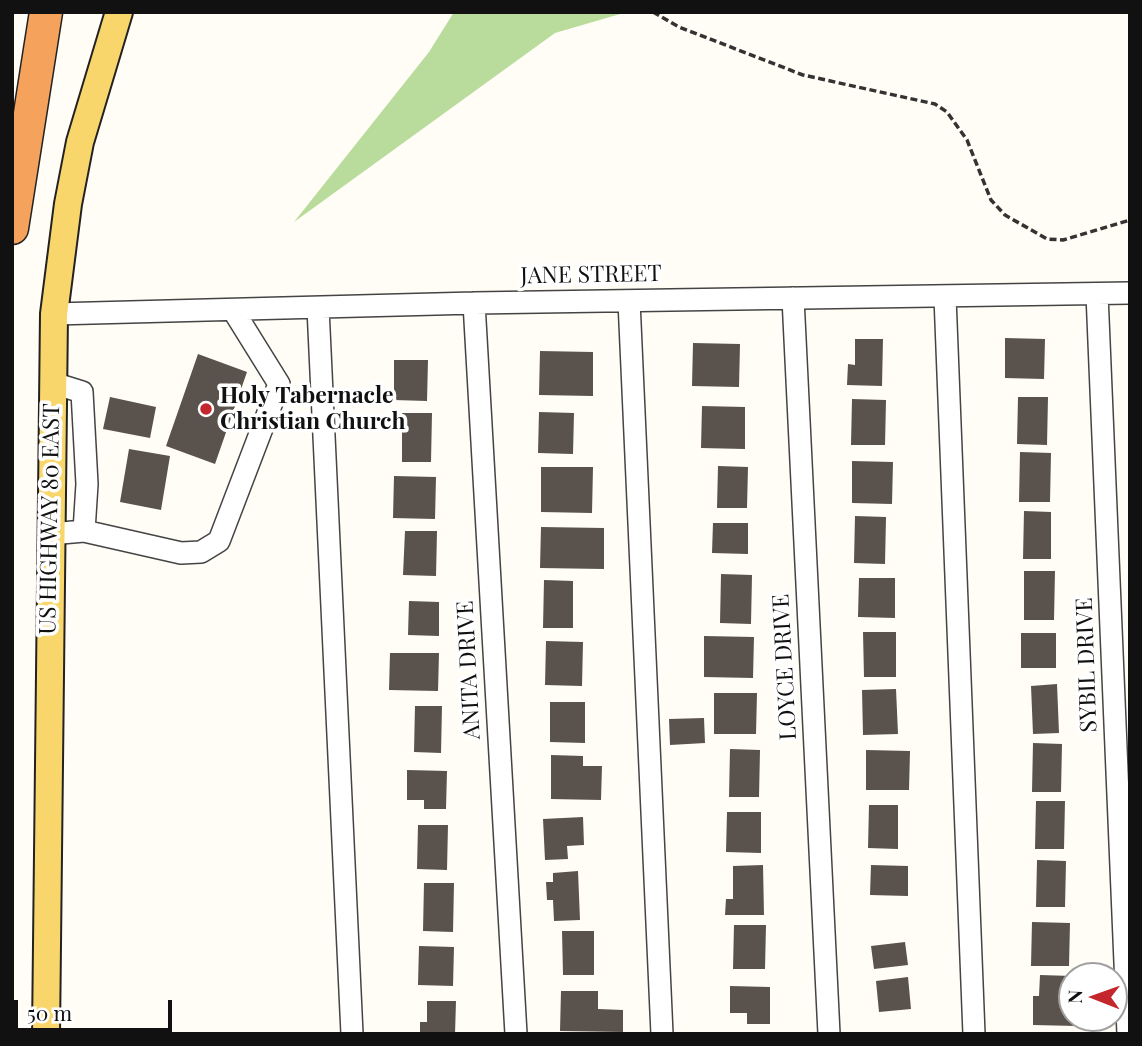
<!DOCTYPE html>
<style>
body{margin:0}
#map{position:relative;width:1142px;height:1046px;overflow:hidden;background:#fffdf5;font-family:"Playfair Display",serif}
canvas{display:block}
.frame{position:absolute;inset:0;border:14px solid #111;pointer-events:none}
.north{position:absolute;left:1058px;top:962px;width:70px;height:70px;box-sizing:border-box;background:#fff;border:2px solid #a0a0a0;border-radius:50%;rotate:271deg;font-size:19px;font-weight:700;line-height:28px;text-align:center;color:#111}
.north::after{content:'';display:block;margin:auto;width:24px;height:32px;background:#c4262e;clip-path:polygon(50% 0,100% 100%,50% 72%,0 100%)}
.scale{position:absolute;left:14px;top:1000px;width:158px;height:32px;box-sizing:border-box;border:4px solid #111;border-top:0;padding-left:9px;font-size:21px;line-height:24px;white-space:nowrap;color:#111;-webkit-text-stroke:5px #fff;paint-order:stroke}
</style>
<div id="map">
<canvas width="1142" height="1046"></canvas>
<div class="frame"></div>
<div class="north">N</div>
<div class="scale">50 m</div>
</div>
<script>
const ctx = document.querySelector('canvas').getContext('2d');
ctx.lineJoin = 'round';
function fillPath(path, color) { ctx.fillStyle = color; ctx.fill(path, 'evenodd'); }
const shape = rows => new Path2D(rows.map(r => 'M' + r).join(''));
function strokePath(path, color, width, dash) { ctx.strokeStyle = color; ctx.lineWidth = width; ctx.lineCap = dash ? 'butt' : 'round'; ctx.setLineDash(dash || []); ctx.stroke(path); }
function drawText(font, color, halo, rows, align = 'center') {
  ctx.font = font + ' "Playfair Display",serif'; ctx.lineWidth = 7; ctx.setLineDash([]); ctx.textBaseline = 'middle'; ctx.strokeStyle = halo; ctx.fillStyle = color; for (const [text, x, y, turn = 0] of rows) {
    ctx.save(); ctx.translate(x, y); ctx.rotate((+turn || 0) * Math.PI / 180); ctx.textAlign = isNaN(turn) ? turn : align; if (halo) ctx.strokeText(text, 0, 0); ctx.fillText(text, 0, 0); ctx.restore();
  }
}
const forest = shape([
 [454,12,627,12,555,33,294,222,429,52]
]);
const building = shape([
 [1005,338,1045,339,1044,379,1005,378],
 [855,339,883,339,882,386,847,385,848,364,855,365],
 [693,343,740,344,739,387,692,386],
 [540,351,593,352,593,396,539,395],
 [198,354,247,372,215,464,166,446],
 [394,360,428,360,427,401,394,400],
 [110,397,156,407,150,438,103,429],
 [1018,397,1048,397,1047,445,1017,444],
 [852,399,886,400,885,445,851,445],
 [702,406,745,407,745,449,701,448],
 [539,412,574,413,573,454,538,453],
 [402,413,432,413,431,462,402,462],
 [129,449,170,456,161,510,120,502],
 [1020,452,1051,453,1050,502,1019,502],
 [852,461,893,462,892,504,852,503],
 [718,466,748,467,747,508,717,508],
 [541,467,593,467,592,513,541,512],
 [394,476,436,477,435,519,393,518],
 [1024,511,1051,512,1051,559,1023,559],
 [855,516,886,517,885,564,854,563],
 [713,523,748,523,748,554,712,553],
 [541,527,604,528,604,569,540,568],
 [405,531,437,531,436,576,403,575],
 [1024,571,1055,571,1054,620,1024,620],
 [721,574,752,575,751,624,720,623],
 [859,578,895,578,895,618,858,617],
 [544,580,573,581,573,628,543,628],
 [409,601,439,602,439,636,408,635],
 [863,632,896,632,896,677,864,677],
 [1021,633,1056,633,1056,668,1021,668],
 [704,636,754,637,753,678,704,677],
 [546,641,583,642,582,686,545,685],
 [390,653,439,653,438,691,389,690],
 [1057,684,1059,733,1033,734,1031,686],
 [896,689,898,734,863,735,862,690],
 [714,693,757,693,756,734,714,734],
 [550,702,585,702,585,743,550,742],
 [415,706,442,706,441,753,414,752],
 [704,718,705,743,670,745,669,719],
 [1033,743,1062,744,1061,792,1032,792],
 [730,749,760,750,759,797,729,797],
 [866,750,910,751,909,790,866,790],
 [551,755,583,756,583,766,602,766,601,800,551,799],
 [407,770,447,771,446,809,424,809,424,800,407,800],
 [1036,801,1065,801,1064,849,1035,849],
 [869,805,898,805,898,849,868,848],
 [727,812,761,812,761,853,726,852],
 [583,817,584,845,567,846,568,859,545,860,543,819],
 [418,825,448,825,447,870,417,869],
 [1037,860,1066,861,1065,907,1036,907],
 [763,865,764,915,725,915,726,899,733,899,733,866],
 [871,865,908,866,908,896,870,895],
 [578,871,580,920,554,921,553,900,547,900,546,882,553,882,553,873],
 [424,883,454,883,453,932,423,931],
 [1032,922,1070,923,1069,966,1031,966],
 [734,925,766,925,765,969,733,969],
 [562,931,594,931,594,975,563,975],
 [905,942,908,965,874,969,871,946],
 [419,946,454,947,453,986,418,985],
 [1040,975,1072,976,1072,1018,1076,1018,1076,1026,1033,1025,1033,996,1039,996],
 [908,977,911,1009,879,1012,876,981],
 [730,986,770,987,770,1024,747,1024,747,1013,730,1013],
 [561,991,598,991,598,1009,623,1010,623,1032,560,1031],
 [427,1001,456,1001,455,1034,420,1034,420,1022,427,1022]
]);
const path = shape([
 [653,12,679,27,803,75,935,104,947,112,967,140,991,200,1005,215,1047,239,1063,240,1130,220]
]);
const minor = shape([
 [1097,294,1128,1034],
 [945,297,974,1034],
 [793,298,829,1034],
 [629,301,662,1034],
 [474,303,516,1034],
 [318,308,352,1034],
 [54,314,474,303,1130,293],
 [84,531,181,553,201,552,219,541,279,384,233,310],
 [50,534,84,531,87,484,82,392,53,383]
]);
const major = shape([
 [46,1034,54,314,68,204,80,142,119,12]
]);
const highway = shape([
 [12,228,46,12]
]);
const markers = [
 [206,409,7,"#c4262e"]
];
const streetNames = [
 ["JANE STREET",591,275,-1],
 ["US HIGHWAY 80 EAST",50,519,-89],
 ["SYBIL DRIVE",1087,665,-92],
 ["LOYCE DRIVE",785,667,-93],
 ["ANITA DRIVE",469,670,-93]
];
const poiNames = [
 ["Holy Tabernacle",220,396],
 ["Christian Church",220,422]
];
fillPath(forest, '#b9dc9c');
fillPath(building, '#5a524d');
strokePath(minor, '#444', 24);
strokePath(major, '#222', 30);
strokePath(highway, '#222', 35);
strokePath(path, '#333', 3.5, [7, 3.5]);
strokePath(minor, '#fff', 21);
strokePath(major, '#f9d66b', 26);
strokePath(highway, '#f5a25d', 32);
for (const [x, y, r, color] of markers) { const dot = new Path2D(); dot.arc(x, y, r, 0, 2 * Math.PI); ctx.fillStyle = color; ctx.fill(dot); strokePath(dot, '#fff', 2.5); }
drawText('23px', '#111', '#fff', streetNames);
drawText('bold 23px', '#111', '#fff', poiNames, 'left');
</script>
